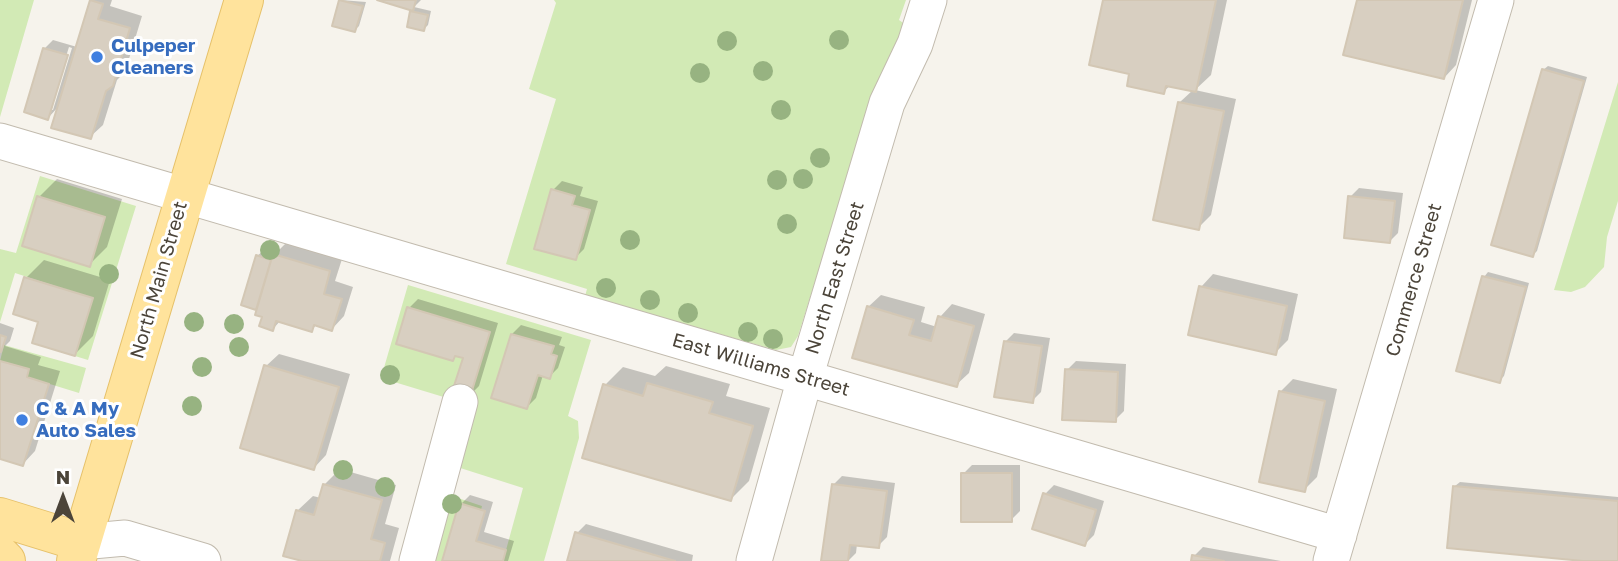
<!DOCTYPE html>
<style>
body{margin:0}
#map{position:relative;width:1618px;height:561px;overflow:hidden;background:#f6f3ec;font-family:"Golos Text",sans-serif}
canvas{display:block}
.north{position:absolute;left:28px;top:463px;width:70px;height:70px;-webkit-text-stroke:5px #fff;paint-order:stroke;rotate:0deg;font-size:19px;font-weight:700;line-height:28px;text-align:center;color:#4b4439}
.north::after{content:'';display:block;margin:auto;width:24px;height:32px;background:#4b4439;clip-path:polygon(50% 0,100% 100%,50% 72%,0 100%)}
</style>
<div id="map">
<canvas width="1618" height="561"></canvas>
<div class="north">N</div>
</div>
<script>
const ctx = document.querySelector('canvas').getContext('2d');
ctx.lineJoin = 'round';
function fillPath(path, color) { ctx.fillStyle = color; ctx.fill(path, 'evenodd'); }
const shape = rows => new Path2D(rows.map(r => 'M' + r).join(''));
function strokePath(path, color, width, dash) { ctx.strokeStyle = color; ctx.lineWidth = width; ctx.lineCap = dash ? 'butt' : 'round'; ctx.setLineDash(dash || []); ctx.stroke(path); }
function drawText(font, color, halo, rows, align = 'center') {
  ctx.font = font + ' "Golos Text",sans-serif'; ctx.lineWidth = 6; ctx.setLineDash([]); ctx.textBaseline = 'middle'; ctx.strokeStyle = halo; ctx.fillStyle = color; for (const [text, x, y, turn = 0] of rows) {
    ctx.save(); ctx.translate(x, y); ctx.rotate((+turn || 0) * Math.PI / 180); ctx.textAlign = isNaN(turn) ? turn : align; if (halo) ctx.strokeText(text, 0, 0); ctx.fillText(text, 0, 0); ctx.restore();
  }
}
const green = shape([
 [0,0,34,0,0,117],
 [554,0,906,0,899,20,909,27,869,109,798,336,791,347,776,350,585,296,587,289,506,264,556,99,529,89,556,3],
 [1618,82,1618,201,1607,237,1604,267,1585,287,1571,292,1554,290],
 [40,176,136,206,88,360,75,356,92,298,15,273,0,322,0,249,16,253],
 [408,285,591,340,568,416,578,421,579,438,544,561,503,561,523,488,454,466,470,405,381,378],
 [4,345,86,368,79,393,27,377,29,369,0,361],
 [449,495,482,506,481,510,459,503,442,561,429,561]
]);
const shadow = shape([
 [92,0,112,0,110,6,142,16,125,72,117,80,103,125,90,137,59,106,48,118,44,49,53,40,77,47],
 [69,47,72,48,53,110,49,110],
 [341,0,366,2,359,26,355,30,334,25],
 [383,0,421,0,414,7,431,11,428,25,424,29,412,12,414,10],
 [1105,0,1227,0,1211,75,1195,90,1236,99,1211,215,1198,228,1180,102,1193,90,1171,85,1163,92,1131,73],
 [1358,0,1472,0,1456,65,1444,78],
 [1548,66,1587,77,1537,251,1533,255,1543,70],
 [57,179,122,199,107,247,89,265,39,197],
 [562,181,583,187,580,196,598,201,584,249,575,258,553,190],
 [1359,188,1403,193,1398,233,1389,242,1350,197],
 [287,242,342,259,335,281,353,287,344,316,332,329,317,324,312,330,281,320,273,329,258,309,243,304,257,256,262,252,274,255],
 [44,260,110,280,93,336,75,354,41,321,26,278],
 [1488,272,1529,283,1504,376,1499,381,1484,277],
 [1213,274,1298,294,1288,340,1275,353,1201,287],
 [881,295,925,307,921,322,937,327,940,317,952,304,985,314,969,373,956,385,868,307],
 [418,299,498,323,479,386,470,395,465,357,457,355,453,359,409,308],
 [0,323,14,328,10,341,5,346,41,357,38,365,60,371,35,451,23,464,0,457],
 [521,325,562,337,559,345,565,347,558,368,549,377,543,375,536,398,527,407,512,334],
 [1014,333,1050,338,1041,392,1032,401,1005,342],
 [279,354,350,374,326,455,314,468,266,366],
 [1076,361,1126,364,1124,411,1115,420,1067,370],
 [666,366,730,384,726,396,770,408,749,481,731,499,605,385,623,367,655,376],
 [1293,379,1337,389,1317,477,1304,490,1280,392],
 [972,465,1020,465,1020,511,1011,520,963,474],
 [340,469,396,485,385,524,399,528,390,561,308,561,297,511,313,496,321,498,324,485],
 [842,476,895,483,887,537,878,546,857,544,856,553,848,561,838,561,833,485],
 [1460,482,1618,497,1618,561,1602,561,1455,486],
 [1054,485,1104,501,1094,535,1085,544,1045,494],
 [470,495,493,502,484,532,514,541,508,561,444,561,461,504],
 [586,524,693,555,692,561,569,561,577,533],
 [1203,547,1281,561,1193,561,1194,556]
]);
const building = shape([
 [90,0,103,4,98,19,130,28,113,86,106,91,91,139,51,128,90,0],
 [339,0,363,6,355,32,332,26,339,0],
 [377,0,416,0,413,11,377,0],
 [1103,0,1216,0,1196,92,1166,86,1164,94,1127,86,1129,74,1089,65,1103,0],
 [1357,0,1463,0,1444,79,1343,55,1357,0],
 [410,11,428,15,424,31,407,27,410,11],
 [43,48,68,55,48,120,24,112,43,48],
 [1542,69,1584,81,1533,257,1491,245,1542,69],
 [1178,102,1224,111,1199,230,1153,220,1178,102],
 [551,189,575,196,572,205,590,210,576,260,534,249,551,189],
 [37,196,105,217,90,267,22,246,37,196],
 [1348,196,1395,201,1390,243,1344,238,1348,196],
 [273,254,330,271,324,294,342,299,332,331,314,325,312,332,276,321,273,331,259,326,262,317,255,315,273,254],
 [256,255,271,260,256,310,241,305,256,255],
 [1482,276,1526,287,1500,383,1456,371,1482,276],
 [24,277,93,298,75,356,32,343,38,322,13,314,24,277],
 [1199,286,1287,306,1276,355,1188,335,1199,286],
 [867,306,914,320,909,335,931,341,938,316,974,326,957,387,852,358,867,306],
 [407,307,490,332,470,397,452,392,463,358,455,356,453,361,396,344,407,307],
 [511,334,554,346,551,354,557,356,550,379,538,375,527,409,491,398,511,334],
 [0,335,6,337,1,352,0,352,0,335],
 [1004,341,1042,346,1033,403,994,397,1004,341],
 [0,361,29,369,27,377,49,384,23,466,0,459,0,361],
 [264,365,339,387,314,470,240,448,264,365],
 [1065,369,1118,372,1116,422,1062,420,1065,369],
 [647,383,713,402,709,413,753,426,731,501,582,458,603,384,643,396,647,383],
 [1279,391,1325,401,1305,492,1259,482,1279,391],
 [961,473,1012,473,1012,522,961,522,961,473],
 [323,484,382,500,371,539,385,543,380,561,302,561,283,556,296,510,314,515,323,484],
 [832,484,887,491,879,548,850,545,848,561,821,561,832,484],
 [1453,486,1618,501,1618,561,1583,561,1447,548,1453,486],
 [1043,493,1096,510,1085,546,1032,529,1043,493],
 [459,503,485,511,476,541,506,550,503,561,442,561,459,503],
 [575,532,675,561,567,561,575,532],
 [1192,555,1224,561,1191,561,1192,555]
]);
const minor = shape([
 [0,141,1339,535],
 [81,542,125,538,203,561],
 [417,561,460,402],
 [754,561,805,378,887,103,915,44,929,0],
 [1331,561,1496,0]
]);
const major = shape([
 [0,517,81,542],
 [0,555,6,561],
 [76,561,244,0]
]);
const trees = [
 [839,40],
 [727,41],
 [763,71],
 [700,73],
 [781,110],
 [820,158],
 [803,179],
 [777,180],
 [787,224],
 [630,240],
 [270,250],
 [109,274],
 [606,288],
 [650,300],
 [688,313],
 [194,322],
 [234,324],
 [748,332],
 [773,339],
 [239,347],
 [202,367],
 [390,375],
 [192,406],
 [343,470],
 [385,487],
 [452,504]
];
const markers = [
 [97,57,7,"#3f7fe0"],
 [22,420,7,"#3f7fe0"]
];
const shopNames = [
 ["Culpeper",111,46],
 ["Cleaners",111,68],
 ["C & A My",36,409],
 ["Auto Sales",36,431]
];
const streetNames = [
 ["North East Street",835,278,-73],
 ["North Main Street",159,280,-74],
 ["Commerce Street",1414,280,-74],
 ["East Williams Street",761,365,16]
];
fillPath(green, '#d2eab5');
fillPath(shadow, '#0003');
fillPath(building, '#d8cfc1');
strokePath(building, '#d3c7b4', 2);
strokePath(minor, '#c2bbae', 37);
strokePath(major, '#e6c16a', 40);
strokePath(minor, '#fff', 35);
strokePath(major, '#ffe39c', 38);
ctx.fillStyle = '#97b381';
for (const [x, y] of trees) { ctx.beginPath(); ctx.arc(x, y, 10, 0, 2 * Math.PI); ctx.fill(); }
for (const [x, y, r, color] of markers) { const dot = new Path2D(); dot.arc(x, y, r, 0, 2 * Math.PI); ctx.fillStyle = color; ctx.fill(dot); strokePath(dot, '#fff', 2.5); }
drawText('bold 19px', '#366cbe', '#fff', shopNames, 'left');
drawText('19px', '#4b4439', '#fff', streetNames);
</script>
